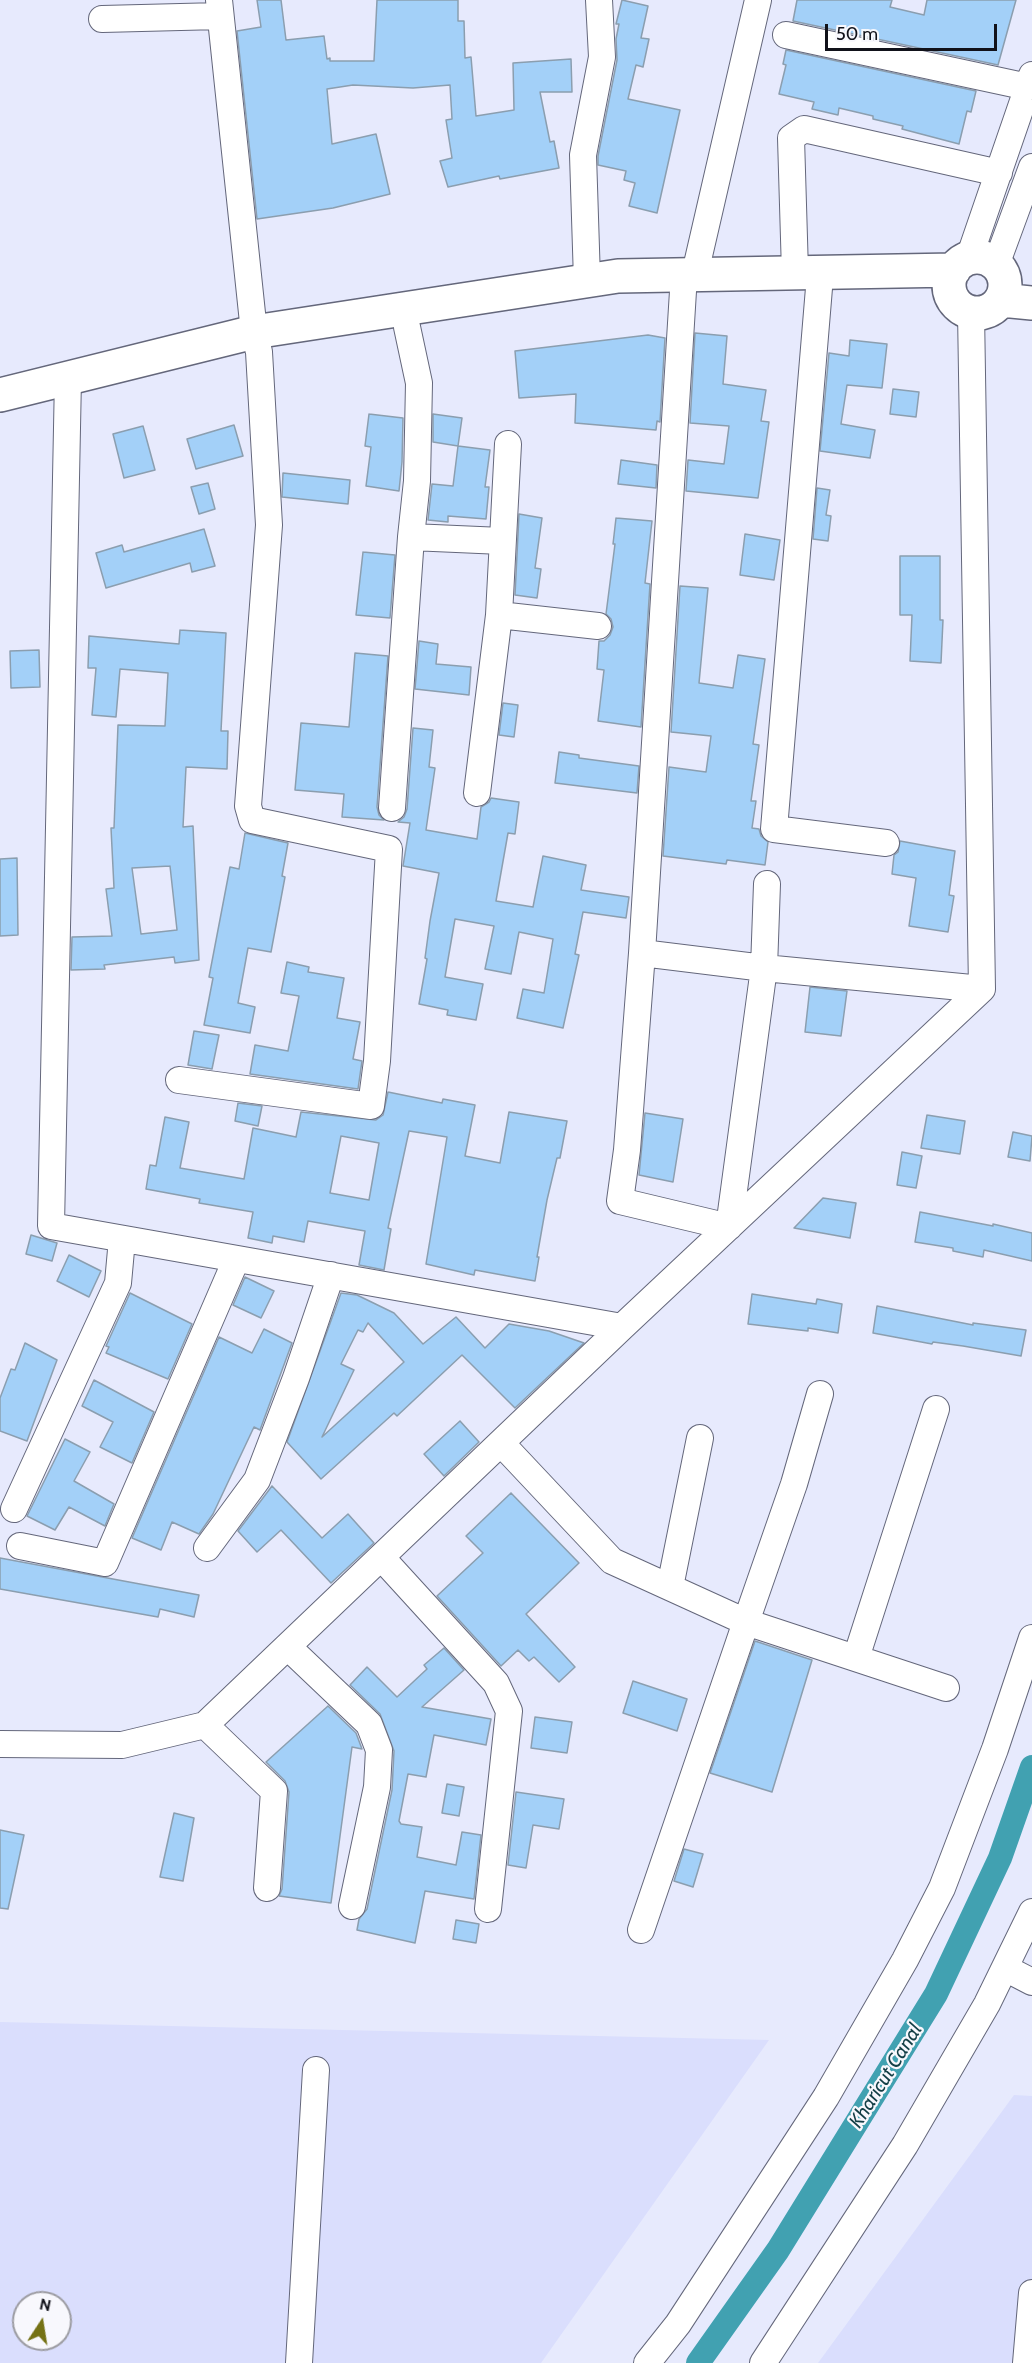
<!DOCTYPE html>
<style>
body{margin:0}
#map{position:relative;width:1032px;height:2363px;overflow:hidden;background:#e7eafd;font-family:Cabin,sans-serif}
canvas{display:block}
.north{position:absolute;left:12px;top:2291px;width:60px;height:60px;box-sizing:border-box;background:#f8f8fd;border:2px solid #9c9ca2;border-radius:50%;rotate:12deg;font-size:16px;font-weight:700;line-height:24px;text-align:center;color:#11121a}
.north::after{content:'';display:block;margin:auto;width:21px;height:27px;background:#757215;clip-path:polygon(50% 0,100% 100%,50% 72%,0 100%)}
.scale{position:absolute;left:825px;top:24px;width:172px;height:27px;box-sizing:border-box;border:3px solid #11121a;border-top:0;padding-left:8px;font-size:18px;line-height:21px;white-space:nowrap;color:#11121a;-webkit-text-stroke:4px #f8f8fd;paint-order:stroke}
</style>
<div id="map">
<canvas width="1032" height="2363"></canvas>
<div class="north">N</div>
<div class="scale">50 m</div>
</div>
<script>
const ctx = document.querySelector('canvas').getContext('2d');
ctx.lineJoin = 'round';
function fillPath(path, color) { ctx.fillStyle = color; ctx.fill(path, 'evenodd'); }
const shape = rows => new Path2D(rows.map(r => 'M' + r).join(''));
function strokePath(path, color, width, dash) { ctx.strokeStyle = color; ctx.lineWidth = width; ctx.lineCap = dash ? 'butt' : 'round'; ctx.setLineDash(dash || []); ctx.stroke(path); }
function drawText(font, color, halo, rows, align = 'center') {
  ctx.font = font + ' Cabin,sans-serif'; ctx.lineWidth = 4.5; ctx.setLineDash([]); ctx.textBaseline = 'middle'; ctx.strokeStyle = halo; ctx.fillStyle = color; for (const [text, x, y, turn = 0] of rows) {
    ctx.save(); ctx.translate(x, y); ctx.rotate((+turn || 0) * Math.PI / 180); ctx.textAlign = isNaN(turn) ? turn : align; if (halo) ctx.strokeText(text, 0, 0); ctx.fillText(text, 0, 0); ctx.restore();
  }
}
const built = shape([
 [0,2022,769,2040,541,2363,0,2363],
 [24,2303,60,2303,60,2339,24,2339],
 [1014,2095,1032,2096,1032,2363,818,2363]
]);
const canal = shape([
 [698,2363,778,2250,936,1994,1000,1858,1032,1767]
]);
const building = shape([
 [257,0,281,0,286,40,324,36,327,59,330,58,330,61,374,61,377,0,458,0,458,21,464,21,465,58,471,57,476,116,514,110,513,63,571,59,572,92,540,92,550,142,554,141,559,168,500,179,499,176,448,187,440,161,452,158,446,120,452,119,450,85,413,88,353,85,327,89,332,144,376,134,390,194,333,208,257,219,237,31,261,27,257,0],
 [622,0,648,6,641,38,649,39,643,67,636,65,628,99,680,110,657,213,629,206,635,183,624,180,626,171,598,165,598,156,617,60,616,39,619,24,616,24,622,0],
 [797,0,892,0,890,7,924,15,927,0,1016,0,998,65,793,21,797,0],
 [786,50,976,91,971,112,967,111,959,144,902,129,903,126,873,119,873,116,839,108,838,115,812,109,814,102,779,94,786,65,783,64,786,50],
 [695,333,727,336,723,384,766,390,761,421,769,422,758,498,686,491,688,460,724,464,729,426,690,423,695,333],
 [648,335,665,338,660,422,657,421,656,430,575,423,576,394,519,398,515,351,648,335],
 [850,340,887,344,882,388,847,385,841,424,875,430,870,458,820,451,829,353,849,356,850,340],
 [893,389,919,392,916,417,890,414,893,389],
 [369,414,403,418,402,462,399,491,366,486,371,447,365,446,369,414],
 [433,414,462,418,458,446,433,442,433,414],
 [234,425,243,456,196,469,187,439,234,425],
 [143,426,155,470,124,478,113,434,143,426],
 [458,446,490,450,485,487,489,487,486,519,448,516,448,522,428,520,432,484,453,486,458,446],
 [621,460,657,465,656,488,618,484,621,460],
 [283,473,350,480,348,504,282,497,283,473],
 [208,483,215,509,199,514,191,487,208,483],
 [817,488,830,490,826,515,831,516,828,541,813,539,817,488],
 [519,514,542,518,535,568,541,569,537,598,515,595,519,514],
 [616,518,652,521,645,583,650,584,641,727,598,721,604,670,597,669,599,641,604,641,610,635,613,627,611,619,606,614,615,544,613,544,616,518],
 [204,529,215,566,192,572,190,563,106,588,96,553,122,545,124,552,204,529],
 [745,534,780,540,774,580,740,575,745,534],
 [363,552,395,555,390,618,356,615,363,552],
 [900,556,940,556,940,620,943,620,941,663,910,661,912,615,900,615,900,556],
 [680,586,708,588,699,683,733,688,738,655,765,659,753,744,759,745,751,801,756,801,752,828,759,829,761,836,768,842,765,865,727,860,726,864,663,856,669,767,706,772,711,736,671,732,680,586],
 [180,630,226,633,221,731,228,731,227,769,186,767,183,827,193,826,199,960,175,963,174,957,104,965,105,969,71,970,72,937,112,936,106,889,114,888,111,828,114,828,118,725,165,726,168,673,120,669,116,717,92,715,96,668,88,668,89,636,179,644,180,630],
 [170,866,177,930,141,934,132,868,170,866],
 [419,641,438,644,436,664,471,667,469,695,415,689,419,641],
 [39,650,40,687,11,688,10,651,39,650],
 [355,653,388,656,377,807,379,815,384,820,342,817,344,794,295,790,301,723,349,727,355,653],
 [503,703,518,705,514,737,499,735,503,703],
 [413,728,433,730,429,767,435,768,426,830,477,839,481,807,489,802,491,798,519,802,515,834,508,833,496,901,533,907,543,856,586,865,581,890,629,897,626,918,583,912,575,954,579,955,563,1028,517,1018,523,989,544,993,553,939,519,932,511,974,485,969,494,926,455,919,445,977,483,984,476,1020,447,1015,448,1010,419,1004,427,959,425,958,430,921,439,873,403,866,410,823,398,822,404,817,407,809,413,728],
 [559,752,579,755,579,758,639,766,637,793,555,783,559,752],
 [245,833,288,843,282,876,285,877,271,952,248,948,238,1003,255,1007,250,1033,204,1025,213,978,209,977,230,867,239,869,245,833],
 [900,841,955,851,949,895,954,896,948,932,909,926,916,878,892,874,894,855,898,852,900,841],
 [17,858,18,935,0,936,0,859,17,858],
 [287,962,309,967,308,972,344,978,337,1018,360,1022,353,1059,362,1061,358,1089,250,1074,255,1045,288,1051,299,996,281,993,287,962],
 [810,987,847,991,841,1036,805,1032,810,987],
 [194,1031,219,1035,212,1069,188,1065,194,1031],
 [388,1092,442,1103,443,1099,475,1105,465,1156,500,1163,509,1112,567,1121,560,1158,557,1158,547,1200,537,1257,539,1257,535,1281,475,1270,474,1275,426,1264,447,1137,409,1131,388,1228,391,1229,384,1270,359,1265,365,1231,308,1221,304,1242,273,1236,272,1243,248,1238,253,1212,199,1203,200,1199,146,1189,150,1165,156,1166,165,1117,189,1122,180,1168,244,1179,253,1128,296,1137,301,1112,376,1120,383,1115,388,1092],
 [341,1136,379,1143,369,1200,330,1193,341,1136],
 [238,1103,262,1106,258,1126,235,1121,238,1103],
 [645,1113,683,1119,673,1182,639,1175,645,1113],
 [927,1115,965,1121,960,1154,921,1148,927,1115],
 [1013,1132,1032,1136,1030,1161,1008,1157,1013,1132],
 [902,1152,922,1156,916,1188,897,1185,902,1152],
 [823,1198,856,1203,850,1238,794,1228,823,1198],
 [920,1212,993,1226,993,1224,1032,1233,1032,1261,984,1250,983,1257,953,1251,953,1248,915,1242,920,1212],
 [31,1235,57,1243,52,1261,26,1254,31,1235],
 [69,1255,101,1271,89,1297,57,1281,69,1255],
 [245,1277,274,1291,261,1318,233,1305,245,1277],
 [130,1293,192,1324,168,1379,106,1353,109,1347,106,1346,130,1293],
 [341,1293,357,1295,394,1313,423,1344,456,1317,485,1348,509,1324,549,1331,584,1343,515,1408,462,1355,397,1416,394,1413,321,1479,287,1442,341,1293],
 [368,1323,404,1362,322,1437,354,1370,341,1364,358,1330,363,1332,368,1323],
 [752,1294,816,1304,817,1299,842,1304,838,1333,808,1328,808,1331,748,1324,752,1294],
 [877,1306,973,1325,973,1323,1026,1330,1021,1356,963,1346,933,1342,932,1344,873,1333,877,1306],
 [264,1329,292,1343,260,1430,254,1427,213,1514,199,1534,172,1522,161,1550,132,1538,219,1337,252,1353,264,1329],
 [25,1343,57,1360,27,1441,0,1431,0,1398,11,1369,15,1370,25,1343],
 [94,1380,154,1412,132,1463,100,1447,113,1422,82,1406,94,1380],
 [460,1421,479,1442,444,1476,424,1454,460,1421],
 [65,1439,90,1452,74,1481,114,1504,105,1526,69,1507,55,1530,27,1516,65,1439],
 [272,1486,322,1538,348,1514,374,1543,331,1583,281,1530,257,1552,238,1531,272,1486],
 [511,1493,579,1563,526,1614,575,1667,559,1682,534,1657,529,1661,518,1650,501,1666,437,1596,483,1553,466,1536,511,1493],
 [0,1558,199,1595,194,1617,160,1609,158,1617,0,1589,0,1558],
 [755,1641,812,1660,772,1792,710,1773,755,1641],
 [444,1648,464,1670,422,1707,491,1719,486,1745,434,1735,426,1777,408,1774,399,1821,401,1824,422,1827,417,1857,456,1865,462,1832,481,1835,474,1899,425,1891,415,1943,357,1930,359,1919,367,1909,392,1790,394,1751,380,1714,350,1685,367,1667,397,1697,427,1669,424,1665,444,1648],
 [633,1681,687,1699,677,1731,623,1713,633,1681],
 [328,1706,356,1733,362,1749,352,1747,331,1903,279,1896,282,1889,289,1792,285,1781,266,1762,328,1706],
 [535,1717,572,1722,567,1753,531,1748,535,1717],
 [447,1784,464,1787,459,1816,442,1813,447,1784],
 [516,1792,564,1799,559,1829,533,1825,526,1868,508,1865,516,1792],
 [174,1813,194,1818,183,1881,160,1877,174,1813],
 [0,1830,24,1835,8,1909,0,1908,0,1830],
 [684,1849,703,1854,693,1887,674,1881,684,1849],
 [456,1920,479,1924,476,1943,453,1939,456,1920]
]);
const minor = shape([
 [102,19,220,16],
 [786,35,1028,87],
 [969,258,1032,75],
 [996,265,1032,167],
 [795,272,791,138,804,129,999,173],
 [695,273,758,0],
 [587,280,583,155,602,57,599,0],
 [819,288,774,829,886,843],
 [683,291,642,953,627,1150,620,1201,729,1227,764,968,767,884],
 [68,378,51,1226,622,1327],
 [411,537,502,541],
 [499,615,598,626],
 [477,793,499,615,508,444],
 [392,808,411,537,417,481,419,383,407,327],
 [642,953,764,968,982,989],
 [179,1080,371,1106,377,1061,389,849,252,820,248,806,269,525,259,352,254,332,219,0],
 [501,1443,612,1561,746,1622,794,1484,820,1394],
 [14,1509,118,1283,122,1239],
 [20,1546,105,1563,236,1260],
 [207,1548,257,1480,296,1378,331,1275],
 [381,1557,496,1683,509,1711,488,1909],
 [670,1587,700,1438],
 [288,1647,369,1724,379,1750,377,1787,352,1906],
 [856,1658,936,1409],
 [205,1725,274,1791,267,1888],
 [0,1744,122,1745,205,1725,622,1327,982,989,971,312],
 [641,1930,746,1622,946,1688],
 [1005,1968,1032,1982],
 [299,2363,316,2070],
 [647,2363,678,2324,826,2097,905,1960,942,1888,995,1749,1032,1638],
 [763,2363,905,2145,987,2004,1032,1912],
 [1026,2363,1032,2293]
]);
const major = shape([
 '949 285a28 28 0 1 1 56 0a28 28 0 1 1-56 0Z',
 [1001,300,1032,303],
 [0,395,254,332,618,276,954,270]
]);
const waterNames = [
 ["Kharicut Canal",886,2076,-58]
];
fillPath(built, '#dadefd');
strokePath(canal, '#41a1b1', 24);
fillPath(building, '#a3d0f8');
strokePath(building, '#8b9eaf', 1.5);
strokePath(minor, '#64677b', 28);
strokePath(major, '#64677b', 36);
strokePath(minor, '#fff', 26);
strokePath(major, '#fff', 33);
drawText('italic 20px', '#133f46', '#f8f8fd', waterNames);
</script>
